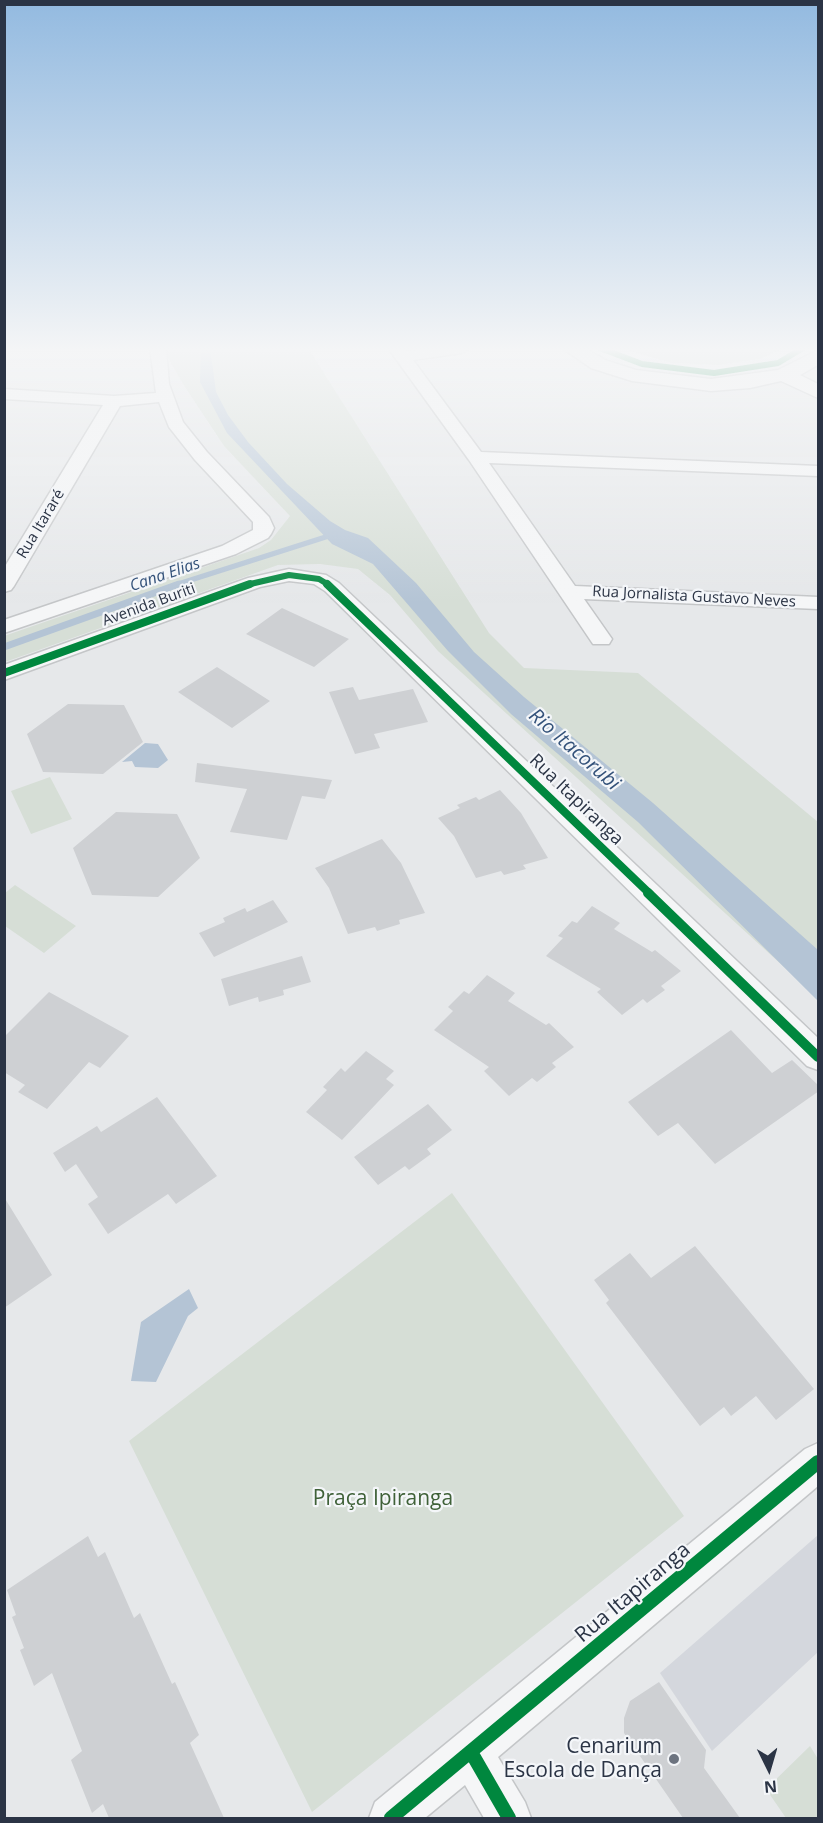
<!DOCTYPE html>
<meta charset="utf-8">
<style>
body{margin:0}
#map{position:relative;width:823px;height:1823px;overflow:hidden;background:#e6e8ea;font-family:"Open Sans",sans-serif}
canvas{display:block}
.frame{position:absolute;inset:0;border:6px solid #2b3445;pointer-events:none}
.north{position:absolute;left:739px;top:1739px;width:60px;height:60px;-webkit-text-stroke:4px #f4f6f9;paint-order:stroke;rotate:175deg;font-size:16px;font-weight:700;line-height:24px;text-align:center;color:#2b3445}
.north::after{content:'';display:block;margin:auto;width:21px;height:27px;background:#2b3445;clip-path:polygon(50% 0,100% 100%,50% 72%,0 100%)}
</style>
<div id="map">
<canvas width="823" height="1823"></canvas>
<div class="frame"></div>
<div class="north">N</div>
</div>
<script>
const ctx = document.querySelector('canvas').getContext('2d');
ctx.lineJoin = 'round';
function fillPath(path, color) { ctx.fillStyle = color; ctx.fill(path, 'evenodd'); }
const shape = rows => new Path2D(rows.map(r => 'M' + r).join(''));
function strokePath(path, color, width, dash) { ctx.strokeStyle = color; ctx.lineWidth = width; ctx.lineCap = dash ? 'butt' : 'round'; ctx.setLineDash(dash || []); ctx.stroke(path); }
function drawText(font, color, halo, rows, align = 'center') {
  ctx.font = font + ' "Open Sans",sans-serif'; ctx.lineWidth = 4.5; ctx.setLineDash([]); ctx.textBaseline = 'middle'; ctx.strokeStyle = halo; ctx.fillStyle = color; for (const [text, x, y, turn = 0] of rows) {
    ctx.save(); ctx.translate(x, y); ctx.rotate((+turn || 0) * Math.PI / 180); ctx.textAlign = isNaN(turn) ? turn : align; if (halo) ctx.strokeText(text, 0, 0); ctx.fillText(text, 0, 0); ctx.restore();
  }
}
const built = shape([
 [818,1535,818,1652,712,1751,660,1673]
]);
const green = shape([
 [168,348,308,348,489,633,524,668,638,673,818,822,818,998,438,651,390,595,358,569,320,564,278,565,5,662,4,636,259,548,271,540,290,516,224,446,183,384,168,358],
 [621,348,784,348,760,359,718,365,671,363],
 [50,777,72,819,31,834,11,791],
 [15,885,76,926,44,953,5,926,5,893],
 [452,1193,684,1516,312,1812,129,1441],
 [810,1746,818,1759,818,1818,786,1818,766,1789]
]);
const water = shape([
 [201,348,210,348,216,392,228,415,248,442,287,484,330,521,345,530,368,538,416,583,474,652,524,697,653,803,818,950,818,1001,638,822,511,714,448,651,373,564,332,544,227,433,200,382],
 [145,743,158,744,168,760,158,768,135,767,132,761,122,762],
 [189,1289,198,1308,188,1316,156,1382,131,1381,141,1322]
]);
const streamFar1 = shape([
 [175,585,335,534]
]);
const stream = shape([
 [4,647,179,584]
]);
const building = shape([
 [282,608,349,639,314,667,246,634],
 [217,667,270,701,232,728,178,692],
 [353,687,359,700,413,689,428,722,374,734,380,748,355,754,329,692],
 [68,704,124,705,143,742,103,774,43,772,27,734],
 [197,763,309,777,332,780,325,799,302,796,287,840,230,832,247,789,195,782],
 [500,790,521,813,548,858,523,865,526,869,504,875,501,871,476,878,454,836,438,818,460,808,457,805,476,797,479,800],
 [116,812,177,814,200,858,158,897,92,895,73,848],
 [382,839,401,863,425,913,399,920,400,924,377,931,375,927,348,934,329,888,315,868],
 [273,900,288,922,214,957,199,933,225,922,223,918,245,908,247,912],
 [592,906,620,923,614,929,652,952,655,950,681,971,661,986,665,990,647,1003,643,999,622,1015,597,992,601,989,546,956,563,938,558,936,572,921,577,923],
 [302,956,311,982,283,990,284,995,259,1002,258,997,229,1006,221,979],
 [487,975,515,993,508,1001,546,1025,549,1023,574,1047,552,1063,556,1067,537,1082,532,1078,509,1096,484,1071,489,1067,434,1030,453,1011,448,1007,464,991,469,994],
 [49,992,129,1036,100,1068,89,1062,47,1109,18,1092,25,1085,4,1072,4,1037],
 [731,1030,772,1073,792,1060,819,1086,819,1091,715,1164,678,1123,658,1136,628,1102],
 [366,1051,394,1071,386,1079,394,1085,342,1140,306,1112,327,1090,323,1087,341,1068,345,1072],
 [157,1097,217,1176,176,1204,168,1194,108,1234,88,1204,98,1197,76,1164,65,1172,53,1153,97,1126,101,1132],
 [428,1104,452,1130,427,1149,431,1154,409,1170,405,1166,378,1185,354,1157],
 [4,1197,52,1275,4,1308],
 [695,1246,814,1389,776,1420,756,1396,731,1416,724,1407,700,1426,606,1303,609,1300,594,1280,630,1253,651,1278],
 [88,1536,98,1557,105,1552,134,1618,140,1613,172,1684,175,1682,199,1735,190,1743,224,1818,109,1818,103,1804,92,1813,71,1760,82,1751,52,1673,34,1686,20,1650,24,1648,12,1617,16,1615,7,1590],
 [659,1682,706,1750,704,1768,740,1818,683,1818,624,1733,624,1718,630,1701]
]);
const street = shape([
 [150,348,166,348,169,384,183,422,207,452,269,517,274,528,271,534,268,538,236,554,4,633,4,620,222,546,253,530,253,522,195,460,169,427,159,402,120,406,14,586,11,590,4,592,4,568,103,405,4,399,4,389,114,396,156,393,150,348],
 [388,348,404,348,407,352,430,348,470,348,462,353,413,360,481,452,818,466,818,476,489,463,575,586,818,597,818,609,584,599,612,639,609,644,593,644,469,460,388,348],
 [289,569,326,575,339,583,818,1038,818,1070,807,1066,325,591,314,584,289,581,260,587,4,680,4,665,248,578,289,569],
 [818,1443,818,1486,498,1757,525,1802,531,1818,484,1818,465,1785,425,1818,369,1818,375,1802,805,1449,818,1443]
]);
const secondary = shape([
 [562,348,585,348,605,360,636,370,711,379,778,370,818,350,818,365,800,375,818,384,818,398,781,381,750,388,711,391,632,381,591,368,562,348]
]);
const cyclewayFar3 = shape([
 [600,348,642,364,714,373,778,363,803,348],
 [246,585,289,575,319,579,329,585]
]);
const cyclewayFar2 = shape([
 [327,584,650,894],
 [4,673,250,584]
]);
const cyclewayFar1 = shape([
 [648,893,818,1057]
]);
const cycleway = shape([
 [471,1752,509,1818],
 [391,1818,818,1462]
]);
const markers = [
 [674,1759,6,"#6c737f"]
];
const farStreetnames = [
 ["Rua Itararé",41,524,-59],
 ["Rua Jornalista Gustavo Neves",694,597,3],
 ["Avenida Buriti",149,605,-20]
];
const farWaternames = [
 ["Cana Elias",165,575,-19]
];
const streetNames = [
 ["Rua Itapiranga",576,800,44]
];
const waterNames = [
 ["Rio Itacorubi",574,750,41]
];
const nearParknames = [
 ["Praça Ipiranga",383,1499]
];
const nearStreetnames = [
 ["Rua Itapiranga",633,1593,-40]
];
const nearPoinames = [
 ["Cenarium",662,1747],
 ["Escola de Dança",662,1771]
];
fillPath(built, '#d4d7dd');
fillPath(green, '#d6ded6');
fillPath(water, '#b4c4d5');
strokePath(streamFar1, '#b4c4d5', 5);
strokePath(stream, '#b4c4d5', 7);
fillPath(building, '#ced0d3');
strokePath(street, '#c4c6c8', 3);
strokePath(secondary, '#c4c6c8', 3);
fillPath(street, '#f5f6f7');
fillPath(secondary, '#f8f8f8');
strokePath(cyclewayFar3, '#00873e', 6);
strokePath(cyclewayFar2, '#00873e', 8);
strokePath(cyclewayFar1, '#00873e', 10);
strokePath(cycleway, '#00873e', 14);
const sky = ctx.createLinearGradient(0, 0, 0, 603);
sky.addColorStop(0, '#93bae0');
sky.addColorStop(0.58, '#f4f5f6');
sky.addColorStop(1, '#f4f5f600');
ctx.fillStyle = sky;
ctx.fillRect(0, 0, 823, 603);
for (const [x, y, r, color] of markers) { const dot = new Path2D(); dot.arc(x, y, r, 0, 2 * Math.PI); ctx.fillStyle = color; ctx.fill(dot); strokePath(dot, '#f4f6f9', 2); }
drawText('15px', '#2b3445', '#f4f6f9', farStreetnames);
drawText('italic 16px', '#34527a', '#f4f6f9', farWaternames);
drawText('18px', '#2b3445', '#f4f6f9', streetNames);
drawText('italic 20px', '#34527a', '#f4f6f9', waterNames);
drawText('21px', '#3f6138', '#f4f6f9', nearParknames);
drawText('21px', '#2b3445', '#f4f6f9', nearStreetnames);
drawText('21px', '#2b3445', '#f4f6f9', nearPoinames, 'right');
</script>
